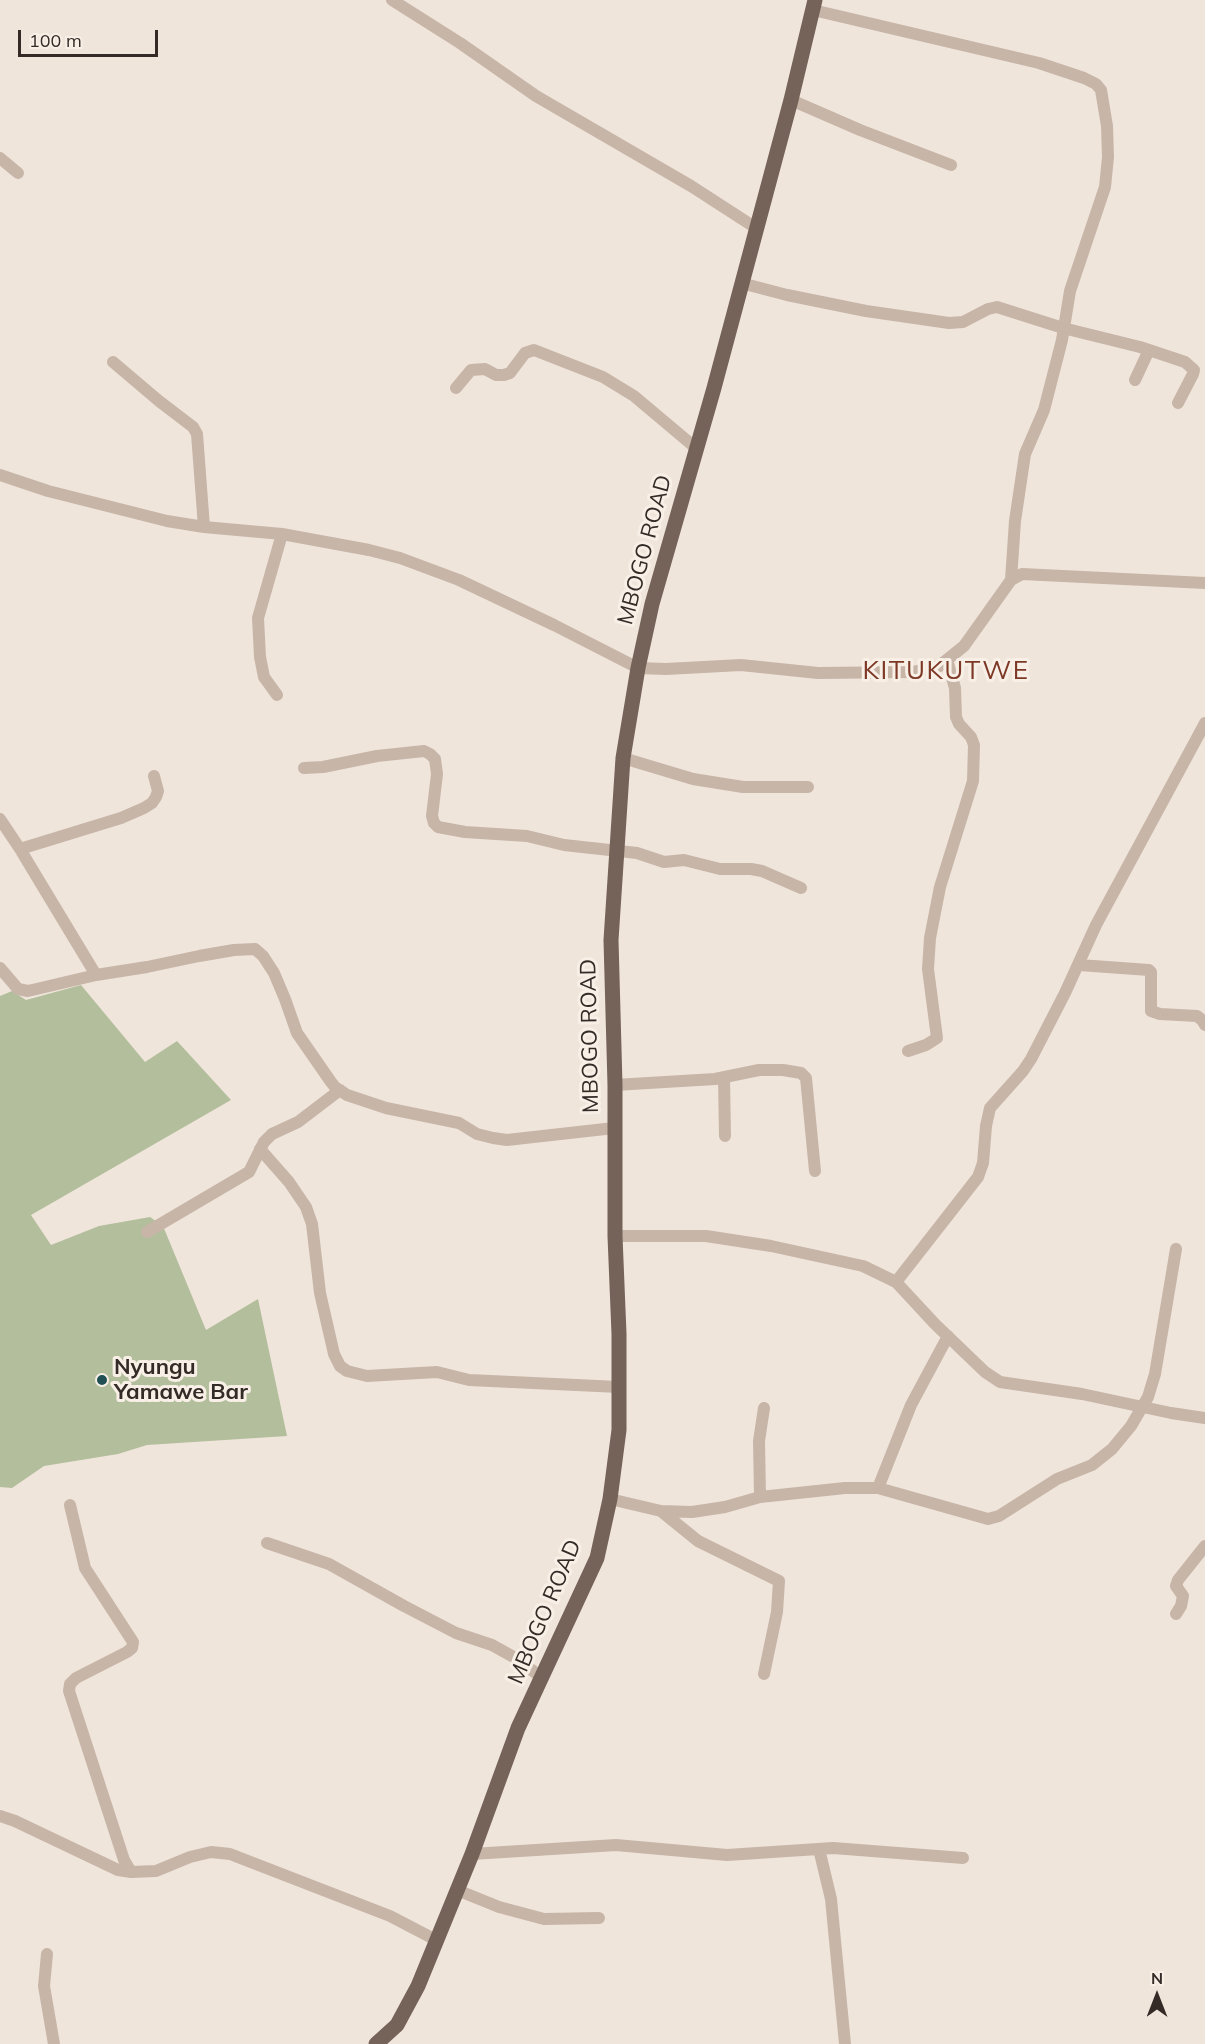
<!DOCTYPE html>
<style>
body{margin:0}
#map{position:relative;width:1205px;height:2044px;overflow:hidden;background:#f0e5db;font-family:Mulish,sans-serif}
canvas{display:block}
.north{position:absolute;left:1127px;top:1966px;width:60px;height:60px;-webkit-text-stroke:4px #f8f0e7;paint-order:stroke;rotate:0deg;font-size:16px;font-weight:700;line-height:24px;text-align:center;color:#342b27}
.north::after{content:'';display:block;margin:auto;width:21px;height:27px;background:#342b27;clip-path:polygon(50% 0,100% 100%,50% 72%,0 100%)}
.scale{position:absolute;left:18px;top:30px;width:140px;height:27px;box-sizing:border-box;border:3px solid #342b27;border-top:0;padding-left:8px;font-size:18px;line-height:21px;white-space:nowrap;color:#342b27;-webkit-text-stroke:4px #f8f0e7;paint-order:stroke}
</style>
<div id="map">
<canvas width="1205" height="2044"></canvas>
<div class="north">N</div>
<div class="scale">100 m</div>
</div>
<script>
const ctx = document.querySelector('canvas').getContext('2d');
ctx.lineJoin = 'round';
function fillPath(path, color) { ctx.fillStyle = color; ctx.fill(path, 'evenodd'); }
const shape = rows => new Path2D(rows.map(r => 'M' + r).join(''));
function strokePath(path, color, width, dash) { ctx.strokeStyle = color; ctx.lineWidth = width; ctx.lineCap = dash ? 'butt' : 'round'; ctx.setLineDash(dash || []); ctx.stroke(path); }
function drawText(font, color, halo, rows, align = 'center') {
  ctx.font = font + ' Mulish,sans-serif'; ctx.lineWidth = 6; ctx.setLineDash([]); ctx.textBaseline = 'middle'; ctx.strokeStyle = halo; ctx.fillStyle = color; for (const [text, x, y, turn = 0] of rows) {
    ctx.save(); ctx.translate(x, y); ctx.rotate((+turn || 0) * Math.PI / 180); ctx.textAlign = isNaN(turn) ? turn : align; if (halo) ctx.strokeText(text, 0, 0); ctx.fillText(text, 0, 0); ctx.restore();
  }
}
const green = shape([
 [81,985,145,1062,177,1041,231,1100,31,1215,51,1245,99,1226,150,1217,163,1226,206,1330,258,1299,287,1436,147,1445,118,1454,44,1466,12,1488,0,1487,0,996,12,991,26,1000]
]);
const minor = shape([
 [392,0,460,43,536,96,691,186,756,228],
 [813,10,1039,63,1084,78,1096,84,1101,90,1107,126,1108,157,1105,187,1070,291,1062,340,1044,410,1025,454,1015,521,1011,580],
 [791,100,860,130,951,165],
 [0,158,18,173],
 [741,283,787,295,866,311,949,323,963,322,988,309,997,307,1063,328,1140,347,1185,362,1194,370,1193,374,1178,403],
 [113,362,159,401,193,427,197,434,204,527],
 [1135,380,1149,350],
 [456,388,471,370,485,369,496,375,504,375,510,373,525,353,534,350,603,377,634,396,697,449],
 [0,475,48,491,167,521,204,527,282,534,369,550,400,558,459,580,554,625,638,668,666,669,741,665,818,673,913,672,938,667,964,646,1011,580,1022,574,1205,583],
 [277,695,264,677,260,657,258,618,282,534],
 [623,758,693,779,743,787,808,787],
 [304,768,323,767,377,756,424,751,430,754,435,759,437,774,432,816,434,823,438,827,465,832,527,836,564,845,637,853,664,862,684,860,720,869,751,869,762,871,801,888],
 [0,819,20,849,96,975],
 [20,849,121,818,144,808,152,803,156,797,158,791,154,776],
 [1079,965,1149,970,1151,972,1151,1011,1160,1014,1197,1016,1202,1020,1205,1025],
 [0,968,18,989,28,991,96,975,147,967,199,956,234,950,255,949,263,956,274,973,285,999,297,1033,331,1082,335,1087,347,1095,386,1108,459,1123,477,1134,493,1138,507,1140,614,1128],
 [908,1051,926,1045,937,1038,928,969,930,938,940,887,973,781,974,745,971,737,959,724,956,717,955,688,947,660],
 [724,1078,725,1136],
 [615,1085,715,1079,759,1070,783,1070,801,1073,806,1078,815,1171],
 [260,1149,289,1182,306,1207,312,1224,320,1293,334,1354,340,1366,347,1371,367,1376,437,1372,469,1380,619,1387],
 [147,1232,249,1172,264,1142,272,1134,298,1122,340,1090],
 [615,1236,706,1236,771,1246,863,1266,896,1282,935,1324,985,1372,1000,1382,1082,1394,1171,1413,1205,1418],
 [896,1282,978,1177,983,1163,986,1126,990,1108,1023,1071,1031,1059,1065,993,1096,925,1205,723],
 [878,1488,911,1405,948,1336],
 [760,1497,759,1441,764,1408],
 [610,1499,661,1511,692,1512,725,1507,760,1497,845,1488,878,1488,988,1519,999,1516,1057,1479,1092,1465,1112,1449,1131,1426,1148,1397,1155,1374,1176,1249],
 [70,1505,85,1568,133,1642,132,1648,127,1652,76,1678,70,1684,69,1691,124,1860,131,1872],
 [661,1511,698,1541,779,1581,777,1612,764,1674],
 [267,1543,329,1564,404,1606,456,1633,492,1645,519,1660,542,1678],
 [1176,1614,1181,1606,1183,1596,1176,1586,1178,1580,1205,1546],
 [0,1816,15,1821,118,1870,131,1872,156,1871,190,1857,211,1852,230,1854,390,1916,436,1940],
 [819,1849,831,1899,845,2044],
 [472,1854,616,1845,727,1855,833,1848,963,1858],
 [457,1890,499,1907,544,1919,599,1918],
 [47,1954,44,1986,54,2044]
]);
const major = shape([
 [376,2044,397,2025,418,1986,472,1854,518,1728,597,1558,610,1499,619,1430,619,1334,615,1236,615,1085,611,940,623,758,638,668,652,604,714,388,791,100,815,0]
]);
const markers = [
 [102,1380,6,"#205053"]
];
const streetNames = [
 ["MBOGO ROAD",645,550,-75],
 ["MBOGO ROAD",590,1036,-91],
 ["MBOGO ROAD",545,1612,-67]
];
const poiNames = [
 ["Nyungu",114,1367],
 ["Yamawe Bar",114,1392]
];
const quarterNames = [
 ["KITUKUTWE",946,671]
];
fillPath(green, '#b3be9c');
strokePath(minor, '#c7b5a8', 12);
strokePath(major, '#756259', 15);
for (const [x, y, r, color] of markers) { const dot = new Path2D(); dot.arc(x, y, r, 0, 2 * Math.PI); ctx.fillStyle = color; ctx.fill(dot); strokePath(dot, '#f8f0e7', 2); }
drawText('22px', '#342b27', '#f8f0e7', streetNames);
drawText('bold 22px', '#342b27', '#f8f0e7', poiNames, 'left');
ctx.letterSpacing = '1.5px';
drawText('26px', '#7d3926', '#f8f0e7', quarterNames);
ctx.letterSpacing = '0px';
</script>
